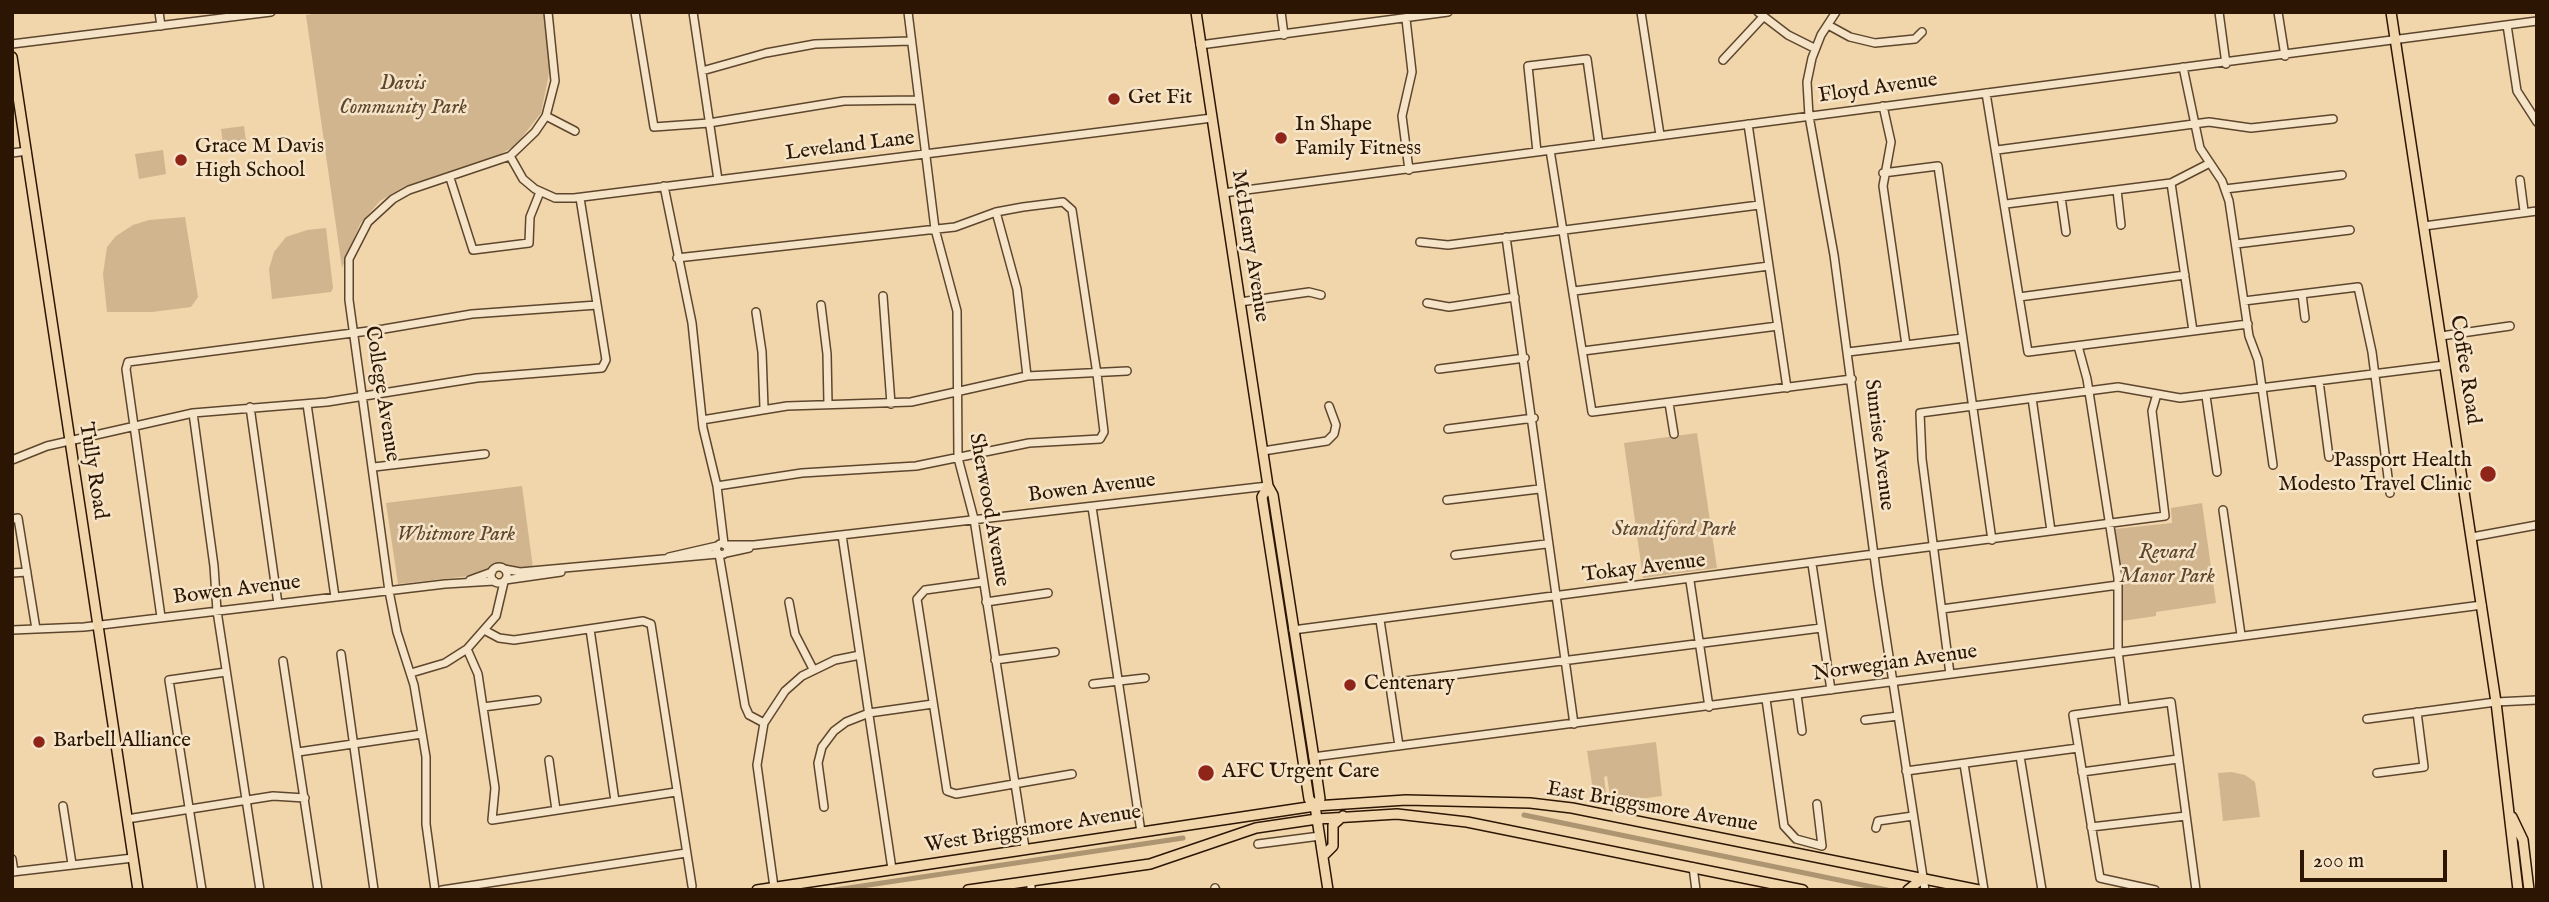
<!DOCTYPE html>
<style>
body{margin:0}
#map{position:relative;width:2549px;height:902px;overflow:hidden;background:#f1d6ab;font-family:"IM FELL English",serif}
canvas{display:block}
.frame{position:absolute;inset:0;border:14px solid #2c1603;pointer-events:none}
.scale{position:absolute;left:2300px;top:850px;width:147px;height:32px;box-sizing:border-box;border:4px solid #2c1603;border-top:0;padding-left:9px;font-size:21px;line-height:24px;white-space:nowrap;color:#2c1603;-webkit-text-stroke:5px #f6e4c8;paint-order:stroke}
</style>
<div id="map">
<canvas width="2549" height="902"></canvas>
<div class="frame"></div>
<div class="scale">200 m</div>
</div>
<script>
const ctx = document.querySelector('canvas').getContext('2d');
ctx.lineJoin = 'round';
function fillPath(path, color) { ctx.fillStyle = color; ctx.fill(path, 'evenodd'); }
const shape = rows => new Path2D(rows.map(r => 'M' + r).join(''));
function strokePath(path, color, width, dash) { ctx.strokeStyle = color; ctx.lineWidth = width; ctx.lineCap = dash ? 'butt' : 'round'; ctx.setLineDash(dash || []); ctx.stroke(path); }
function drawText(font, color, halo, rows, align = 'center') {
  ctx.font = font + ' "IM FELL English",serif'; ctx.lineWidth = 5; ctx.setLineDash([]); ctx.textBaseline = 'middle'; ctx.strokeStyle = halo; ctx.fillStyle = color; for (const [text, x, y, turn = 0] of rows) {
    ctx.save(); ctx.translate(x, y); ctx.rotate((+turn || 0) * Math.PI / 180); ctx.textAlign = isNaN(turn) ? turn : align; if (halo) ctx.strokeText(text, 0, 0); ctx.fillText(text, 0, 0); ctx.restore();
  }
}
const green = shape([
 [327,12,544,12,551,64,541,113,516,145,489,161,406,186,380,201,360,224,342,268,306,15],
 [244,126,247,149,224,152,221,129],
 [163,150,166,174,139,179,135,154],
 [185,217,198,297,191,307,152,312,107,312,103,274,107,247,116,236,133,225,149,220],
 [326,228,333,288,331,292,272,299,269,269,274,252,286,237,307,230],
 [1697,433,1717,568,1643,578,1624,443],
 [522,486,533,568,499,565,478,575,398,584,386,503],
 [2202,503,2216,603,2156,612,2156,616,2122,621,2123,585,2115,529,2172,523,2171,508],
 [1656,742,1662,796,1611,803,1607,776,1604,777,1607,802,1595,803,1587,751],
 [2231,772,2245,775,2255,782,2260,817,2223,821,2218,773]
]);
const canal = shape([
 [1524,815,1887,890],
 [835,890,1183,838]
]);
const minor = shape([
 [159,12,161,26],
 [635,12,654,127,709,123,844,101,917,100],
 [693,12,718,180],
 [908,12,935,229,957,311,958,458,974,519,1025,848],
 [1281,12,1284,35],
 [1641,12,1660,135],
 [1758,12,1788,35,1814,48],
 [1836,12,1821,35,1812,58,1807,82,1809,116,1834,255,1878,585,1925,890],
 [2219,12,2226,64],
 [2278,12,2285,56],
 [1406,19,1412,72,1402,116,1409,170],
 [1828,25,1850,37,1875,43,1915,39,1922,32],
 [2507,25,2517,91,2537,122],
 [12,44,271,12],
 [1200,45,1448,12],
 [1723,60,1763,17],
 [2183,67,2200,148,2222,181,2229,201,2249,336,2258,360,2273,465],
 [702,71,766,53,815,44,910,41],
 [1986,93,2028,352,2248,324],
 [1883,106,1891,142,1883,186,1906,345],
 [546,116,575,131],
 [1748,124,1787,388],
 [1550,150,1592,412,1852,379],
 [1997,150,2209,122,2251,128,2333,119],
 [1537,152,1528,66,1587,59,1599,144],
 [12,153,27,151],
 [510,156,523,179,535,189,555,198,574,198,1212,118],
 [1883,173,1938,166,1992,540],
 [450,178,473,250,529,243,530,217,540,192],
 [2520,180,2524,211],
 [2171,183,2193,331],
 [664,186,692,323,703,428,717,486,724,544],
 [2225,189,2342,175],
 [2117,190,2121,225],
 [1223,193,2537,21],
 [2061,197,2066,232],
 [2006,204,2171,183,2208,164],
 [996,212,1017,289,1027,376],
 [2424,226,2537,211],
 [1506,237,1574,724],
 [1420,242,1448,245,1759,205],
 [2236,244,2350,230],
 [677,258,955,227,996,212,1023,207,1063,202,1072,210,1097,374,1104,432,1100,439,1029,443,916,466,802,473,717,486],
 [1574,291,1769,266],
 [2302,294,2305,318],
 [883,296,891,404],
 [2019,297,2185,275],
 [2244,301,2358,287,2372,352,2390,493],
 [1240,302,1309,292,1321,295],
 [1427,303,1449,307,1515,297],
 [821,305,827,354,828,404],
 [756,312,762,352,764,408],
 [2441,336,2510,326],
 [2078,346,2087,379,2118,578,2118,651,2125,708],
 [1583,351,1778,326],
 [1848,352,1963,338],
 [1439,369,1525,358],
 [2319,381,2329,457],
 [2206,396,2217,472],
 [2032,398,2051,531],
 [1669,403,1674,434],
 [307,404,335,597],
 [250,407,278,604],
 [193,413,214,566,217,611,260,890],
 [702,420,787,406,911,402,1027,376,1127,371],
 [1448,429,1534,418],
 [1263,451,1327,441,1334,434,1336,425,1329,406],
 [12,460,47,446,193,413,327,402,477,378,602,368,606,360,580,198],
 [374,467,485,454],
 [1447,500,1539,489],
 [1092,507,1141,832],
 [2223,510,2241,635],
 [12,519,18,518,36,629],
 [842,535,892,869],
 [2472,537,2537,525],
 '716.5 549a5.5 5.5 0 1 1 11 0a5.5 5.5 0 1 1-11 0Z',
 [725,545,754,545,1268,486],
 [726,553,749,548],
 [719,554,745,706,749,715,764,723],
 [1455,555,1546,544],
 [669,557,717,546],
 [1812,564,1831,690],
 '491 575a8 8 0 1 1 16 0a8 8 0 1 1-16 0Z',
 [504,569,520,572,718,554],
 [12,573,27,572],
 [470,580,492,572],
 [505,580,561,572],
 [1690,581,1709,707],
 [983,582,925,590,917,599,947,791,956,794,1072,774],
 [789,602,795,634,813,669],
 [986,602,1048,593],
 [1942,609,2118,585],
 [161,617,126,369,128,362,384,329,472,314,597,305],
 [1380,620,1399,746],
 [590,629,615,801],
 [12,630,84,627,445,584,494,581],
 [1293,630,2165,516,2152,411,2157,394],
 [486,631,499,638,514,640,643,621,651,624,692,886],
 [467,649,478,674,495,788,492,820,676,792],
 [341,654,374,890],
 [995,660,1055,652],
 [283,661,318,890],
 [411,673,445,663,467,649,496,616,504,582],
 [1950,674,1922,459,1920,413,2118,387,2180,398,2445,365],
 [1389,683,1821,628],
 [1093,684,1145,678],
 [1797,695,1802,731],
 [1766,699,1784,826,1796,839,1822,846,1817,804],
 [483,707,537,700],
 [2367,719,2496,702,2537,700],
 [1865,720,1898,716],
 [298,752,422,734],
 [2020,756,2042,890],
 [1313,757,2482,605],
 [549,760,556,810],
 [1964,764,1984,890],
 [1906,771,2078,748],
 [2082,772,2178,759],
 [2377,773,2424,767,2417,712],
 [63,806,72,864],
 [824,807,818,763,822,747,834,731,846,722,869,713,933,704],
 [127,819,273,796,305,798],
 [2091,827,2186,816],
 [1876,828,1878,821,1913,816],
 [1258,844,1320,836],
 [12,859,14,872],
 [1693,867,1696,890],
 [12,872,133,858],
 [1031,886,1031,890],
 [774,887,757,765,764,723,785,691,802,676,835,660,860,655],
 [1215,888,1216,890],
 [202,890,169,680,226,672],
 [435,890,426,824,426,757,414,685,397,632,389,591,349,300,349,259,368,222,393,199,409,190,510,156,535,132,546,116,555,81,548,12],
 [442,890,686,853],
 [2155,890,2100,878,2073,715,2171,702,2196,890]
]);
const major = shape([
 [1196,12,1268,486,1273,495,1316,771,1320,799,1315,806],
 [2391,12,2496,702,2518,890],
 [12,57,138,890],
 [1268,486,1262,497,1309,799,1315,806,1328,890],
 [2512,817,2523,840,2529,890],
 [1323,856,1333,846,1333,825,1343,816],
 [757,890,1315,806,1406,800,1530,803,1572,808,1979,890],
 [968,890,1150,864,1256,828,1317,819,1397,814,1467,822,1803,890],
 [1908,890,1923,878]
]);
const markers = [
 [1114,99,7,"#8f2418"],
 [1281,138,7,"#8f2418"],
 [181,160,7,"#8f2418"],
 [2488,474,9,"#8f2418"],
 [1350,685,7,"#8f2418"],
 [39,742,7,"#8f2418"],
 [1206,773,9,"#8f2418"]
];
const parkNames = [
 ["Davis",403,85],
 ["Community Park",403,109],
 ["Standiford Park",1674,531],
 ["Whitmore Park",456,536],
 ["Revard",2167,554],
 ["Manor Park",2167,578]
];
const streetNames = [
 ["Floyd Avenue",1878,89,-8],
 ["Leveland Lane",850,147,-7],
 ["McHenry Avenue",1249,246,81],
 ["Coffee Road",2464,370,81],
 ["College Avenue",381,394,81],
 ["Sunrise Avenue",1878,445,83],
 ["Tully Road",92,471,81],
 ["Bowen Avenue",1092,489,-7],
 ["Sherwood Avenue",988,510,80],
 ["Tokay Avenue",1644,569,-7],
 ["Bowen Avenue",237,591,-7],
 ["Norwegian Avenue",1895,664,-8],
 ["East Briggsmore Avenue",1652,808,10],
 ["West Briggsmore Avenue",1033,830,-9]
];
const poiNames = [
 ["Get Fit",1128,99],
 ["In Shape",1295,126],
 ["Family Fitness",1295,150],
 ["Grace M Davis",195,148],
 ["High School",195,172],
 ["Passport Health",2472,462,"right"],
 ["Modesto Travel Clinic",2472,486,"right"],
 ["Centenary",1364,685],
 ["Barbell Alliance",53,742],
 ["AFC Urgent Care",1222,773]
];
fillPath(green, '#d0b58e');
strokePath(canal, '#ae9572', 5);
strokePath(minor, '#5d462d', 10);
strokePath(major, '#2c1603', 12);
strokePath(minor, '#f6e4c8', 7);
strokePath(major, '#f1d6ab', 9);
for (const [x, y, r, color] of markers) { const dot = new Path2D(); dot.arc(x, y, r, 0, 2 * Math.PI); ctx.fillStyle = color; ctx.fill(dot); strokePath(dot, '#f6e4c8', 2.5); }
drawText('italic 21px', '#5d462d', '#f6e4c8', parkNames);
drawText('21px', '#2c1603', '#f6e4c8', streetNames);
drawText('21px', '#2c1603', '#f6e4c8', poiNames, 'left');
</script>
